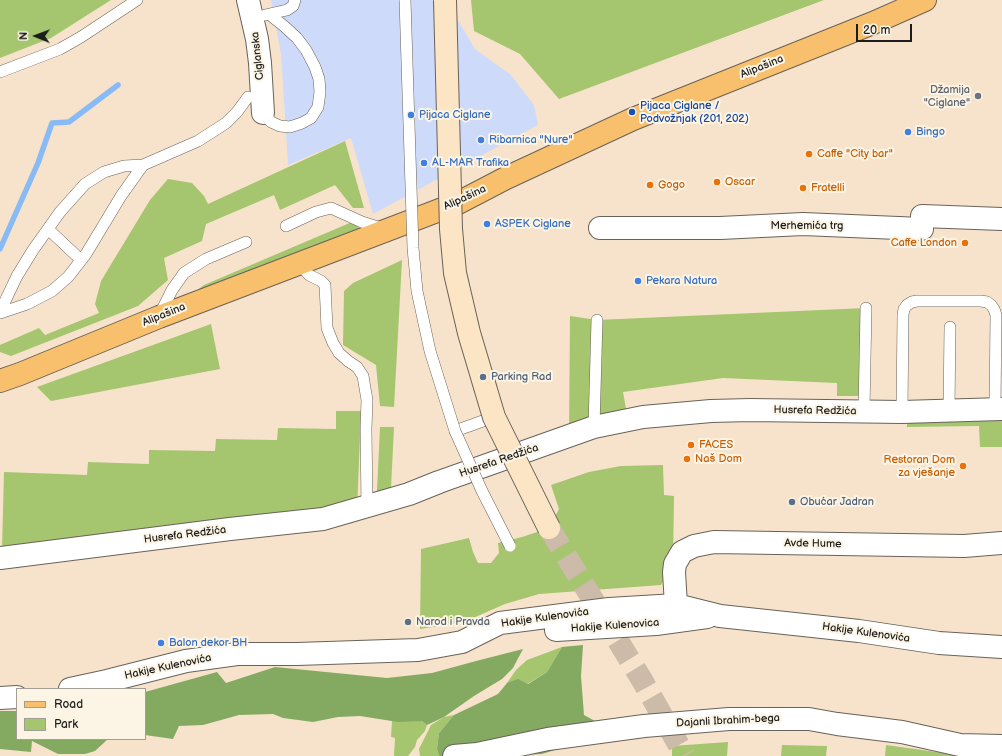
<!DOCTYPE html>
<meta charset="utf-8">
<style>
body{margin:0}
#map{position:relative;width:1002px;height:756px;overflow:hidden;background:#f7e3cb;font-family:"Balsamiq Sans",sans-serif}
canvas{display:block}
.legend{position:absolute;left:16px;top:688px;width:130px;height:52px;box-sizing:border-box;background:#fcf5e5;border:1px solid #a29e95;margin:0;padding:5px 7px;list-style:none;font-size:12px;color:#1c1c1c}
.legend li{display:flex;align-items:center;gap:8px;height:20px}
.legend b{width:20px;border:1px solid #a29e95}
.north{position:absolute;left:16px;top:16px;width:40px;height:40px;-webkit-text-stroke:3px #fcf5e5;paint-order:stroke;rotate:271deg;font-size:11px;font-weight:700;line-height:16px;text-align:center;color:#1c1c1c}
.north::after{content:'';display:block;margin:auto;width:14px;height:18px;background:#1c1c1c;clip-path:polygon(50% 0,100% 100%,50% 72%,0 100%)}
.scale{position:absolute;left:856px;top:24px;width:56px;height:18px;box-sizing:border-box;border:2px solid #1c1c1c;border-top:0;padding-left:5px;font-size:12px;line-height:14px;white-space:nowrap;color:#1c1c1c;-webkit-text-stroke:3px #fcf5e5;paint-order:stroke}
</style>
<div id="map">
<canvas width="1002" height="756"></canvas>
<ul class="legend">
<li><b style="height:5px;background:#f8bf6c"></b>Road</li>
<li><b style="height:11px;background:#a5c56e"></b>Park</li>
</ul>
<div class="north">N</div>
<div class="scale">20 m</div>
</div>
<script>
const ctx = document.querySelector('canvas').getContext('2d');
ctx.lineJoin = 'round';
function fillPath(path, color) { ctx.fillStyle = color; ctx.fill(path, 'evenodd'); }
const shape = rows => new Path2D(rows.map(r => 'M' + r).join(''));
function strokePath(path, color, width, dash) { ctx.strokeStyle = color; ctx.lineWidth = width; ctx.lineCap = dash ? 'butt' : 'round'; ctx.setLineDash(dash || []); ctx.stroke(path); }
function drawText(font, color, halo, rows, align = 'center') {
  ctx.font = font + ' "Balsamiq Sans",sans-serif'; ctx.lineWidth = 4; ctx.setLineDash([]); ctx.textBaseline = 'middle'; ctx.strokeStyle = halo; ctx.fillStyle = color; for (const [text, x, y, turn = 0] of rows) {
    ctx.save(); ctx.translate(x, y); ctx.rotate((+turn || 0) * Math.PI / 180); ctx.textAlign = isNaN(turn) ? turn : align; if (halo) ctx.strokeText(text, 0, 0); ctx.fillText(text, 0, 0); ctx.restore();
  }
}
const built = shape([
 [271,0,446,0,475,49,511,75,534,105,538,125,373,214,351,138,288,165,281,54]
]);
const green = shape([
 [0,0,111,0,51,38,0,58],
 [471,0,824,0,559,99,520,54,474,31],
 [345,141,364,208,353,208,335,185,280,210,274,195,206,224,202,241,164,258,168,280,138,306,11,356,0,352,0,345,39,328,45,335,99,313,95,304,101,281,150,200,168,179,192,183,204,196,208,204],
 [352,222,360,229,179,304,204,285],
 [402,260,394,407,380,406,376,365,343,345,344,291,353,283],
 [866,308,864,396,837,396,837,383,723,378,623,392,628,420,569,439,570,316,597,320],
 [211,324,220,369,51,401,37,387],
 [336,411,361,411,357,511,353,523,16,559,2,550,4,472,87,475,88,462,149,464,149,450,215,451,216,439,277,440,278,428,336,429],
 [1002,412,1002,447,980,447,979,426,907,427,907,416],
 [380,427,394,427,390,508,376,511],
 [663,465,664,495,674,496,673,564,661,585,539,594,505,604,464,622,420,629,421,549,469,538,473,552,478,563,491,563,499,553,498,543,522,537,549,528,559,509,551,485,589,472,621,466],
 [562,647,547,672,527,684,507,683,516,670,527,660],
 [454,715,439,733,437,749,439,756,420,756,419,749,431,725,444,717],
 [392,721,422,721,427,725,425,731,417,740,415,747,408,756,394,756,395,738,391,737],
 [728,742,727,756,672,756,672,746],
 [782,745,827,746,826,756,781,756],
 [886,745,965,756,885,756]
]);
const forest = shape([
 [583,645,581,676,584,715,595,721,581,742,542,754,503,756,439,756,437,749,439,733,454,715,498,694,507,683,518,679,528,684,547,672,562,647],
 [523,649,513,668,502,679,474,696,444,717,427,725,422,721,398,722,360,716,338,717,313,722,283,718,273,714,239,715,203,725,179,726,173,739,145,735,145,692,217,672,226,683,275,667,387,678,432,673,476,661],
 [0,711,17,711,17,739,108,739,95,751,85,754,58,754,32,741,31,752,0,749]
]);
const stream = shape([
 [0,249,38,163,52,123,69,122,118,85]
]);
const secondaryTunnel = shape([
 [549,528,642,680,685,756]
]);
const lane = shape([
 [265,15,287,10,293,6,295,0],
 [0,72,60,49,81,37,137,0],
 [263,113,271,122,280,126,290,127,302,123,311,118,318,107,320,92,319,79,315,67,306,50,297,38,284,26,270,15],
 [286,226,316,212,331,208,362,222,384,229],
 [48,229,81,260],
 [299,263,309,275,321,281,325,285,327,328,333,343,339,353,348,361,357,367,363,376,367,400,366,429,367,506],
 [0,312,17,276,33,250,60,212,85,184,104,172,124,166,143,165,198,141,226,123,237,112,248,97],
 [0,313,27,304,52,291,68,277,86,254,121,196,143,165],
 [159,316,172,290,184,273,206,259,246,242],
 [949,410,950,327],
 [864,411,866,308],
 [902,412,903,315,904,309,907,305,912,302,917,301,981,301,987,302,991,305,994,309,996,315,995,409],
 [594,427,597,320],
 [455,431,494,417]
]);
const street = shape([
 [248,0,257,39,260,63,263,113],
 [600,228,720,228,803,224,922,229,922,216,1002,219],
 [0,558,230,529,323,519,409,494,439,482,594,427,643,417,711,411,750,410,902,412,1002,409],
 [676,605,674,572,675,564,682,552,694,546,714,542,964,546,1002,543],
 [556,630,656,624,707,617],
 [70,689,107,681,186,661,237,654,297,654,418,650,462,642,500,623,609,609,676,605,720,616,859,631,939,643,1002,647],
 [0,698,17,697],
 [454,756,477,754,548,739,644,726,729,719,809,719,837,724,902,732,960,745,1002,746]
]);
const primary = shape([
 [0,381,20,374,159,317,458,203,506,178,633,119,873,23,925,0]
]);
const laneBridge = shape([
 [405,0,413,248,417,291,430,351,455,431,482,491,510,546]
]);
const secondaryBridge = shape([
 [445,0,451,229,455,273,469,333,494,417,549,528]
]);
const markers = [
 [978,96,4,"#6b7280"],
 [632,112,4,"#1a4fb4"],
 [411,115,4,"#3f7fe0"],
 [908,132,4,"#3f7fe0"],
 [481,140,4,"#3f7fe0"],
 [809,154,4,"#e8710a"],
 [424,163,4,"#3f7fe0"],
 [717,182,4,"#e8710a"],
 [650,185,4,"#e8710a"],
 [803,188,4,"#e8710a"],
 [487,224,4,"#3f7fe0"],
 [965,243,4,"#e8710a"],
 [638,281,4,"#3f7fe0"],
 [483,377,4,"#5c6f8a"],
 [691,445,4,"#e8710a"],
 [687,459,4,"#e8710a"],
 [963,466,4,"#e8710a"],
 [792,502,4,"#5c6f8a"],
 [408,622,4,"#5c6f8a"],
 [161,643,4,"#3f7fe0"]
];
const streetNames = [
 ["Ciglanska",258,56,-96],
 ["Alipašina",762,67,-22],
 ["Alipašina",465,198,-25],
 ["Merhemića trg",807,226],
 ["Alipašina",164,315,-22],
 ["Husrefa Redžića",815,411,1],
 ["Husrefa Redžića",499,461,-19],
 ["Husrefa Redžića",185,535,-7],
 ["Avde Hume",813,544,1],
 ["Hakije Kulenovića",545,618,-8],
 ["Hakije Kulenovica",615,626,-4],
 ["Hakije Kulenovića",866,633,8],
 ["Hakije Kulenovića",168,667,-12],
 ["Dajanli Ibrahim-bega",728,721,-3]
];
const worshipNames = [
 ["Džamija",970,90],
 ["\"Ciglane\"",970,103]
];
const transitNames = [
 ["Pijaca Ciglane /",640,106],
 ["Podvožnjak (201, 202)",640,119]
];
const shopNames = [
 ["Pijaca Ciglane",419,115],
 ["Bingo",916,132],
 ["Ribarnica \"Nure\"",489,140],
 ["AL-MAR Trafika",432,163],
 ["ASPEK Ciglane",495,224],
 ["Pekara Natura",646,281],
 ["Balon dekor BH",169,643]
];
const foodNames = [
 ["Caffe \"City bar\"",817,154],
 ["Oscar",725,182],
 ["Gogo",658,185],
 ["Fratelli",811,188],
 ["Caffe London",957,243,"right"],
 ["FACES",699,445],
 ["Naš Dom",695,459],
 ["Restoran Dom",955,460,"right"],
 ["za vješanje",955,473,"right"]
];
const serviceNames = [
 ["Parking Rad",491,377],
 ["Obućar Jadran",800,502],
 ["Narod i Pravda",416,622]
];
fillPath(built, '#cedafa');
fillPath(green, '#a5c56e');
fillPath(forest, '#84aa61');
strokePath(stream, '#88baf5', 5.5);
strokePath(secondaryTunnel, '#cbbba8', 22, [22, 11]);
strokePath(lane, '#696259', 12);
strokePath(street, '#696259', 24);
strokePath(primary, '#696259', 24);
strokePath(lane, '#fff', 11);
strokePath(street, '#fff', 22);
strokePath(primary, '#f8bf6c', 22);
strokePath(laneBridge, '#696259', 12, []);
strokePath(secondaryBridge, '#696259', 24, []);
strokePath(laneBridge, '#fff', 11);
strokePath(secondaryBridge, '#fce5c4', 22);
for (const [x, y, r, color] of markers) { const dot = new Path2D(); dot.arc(x, y, r, 0, 2 * Math.PI); ctx.fillStyle = color; ctx.fill(dot); strokePath(dot, '#fcf5e5', 1.5); }
drawText('11px', '#1c1c1c', '#fcf5e5', streetNames);
drawText('11px', '#5b616d', '#fcf5e5', worshipNames, 'right');
drawText('11px', '#164399', '#fcf5e5', transitNames, 'left');
drawText('11px', '#366cbe', '#fcf5e5', shopNames, 'left');
drawText('11px', '#c56008', '#fcf5e5', foodNames, 'left');
drawText('11px', '#4e5e75', '#fcf5e5', serviceNames, 'left');
</script>
